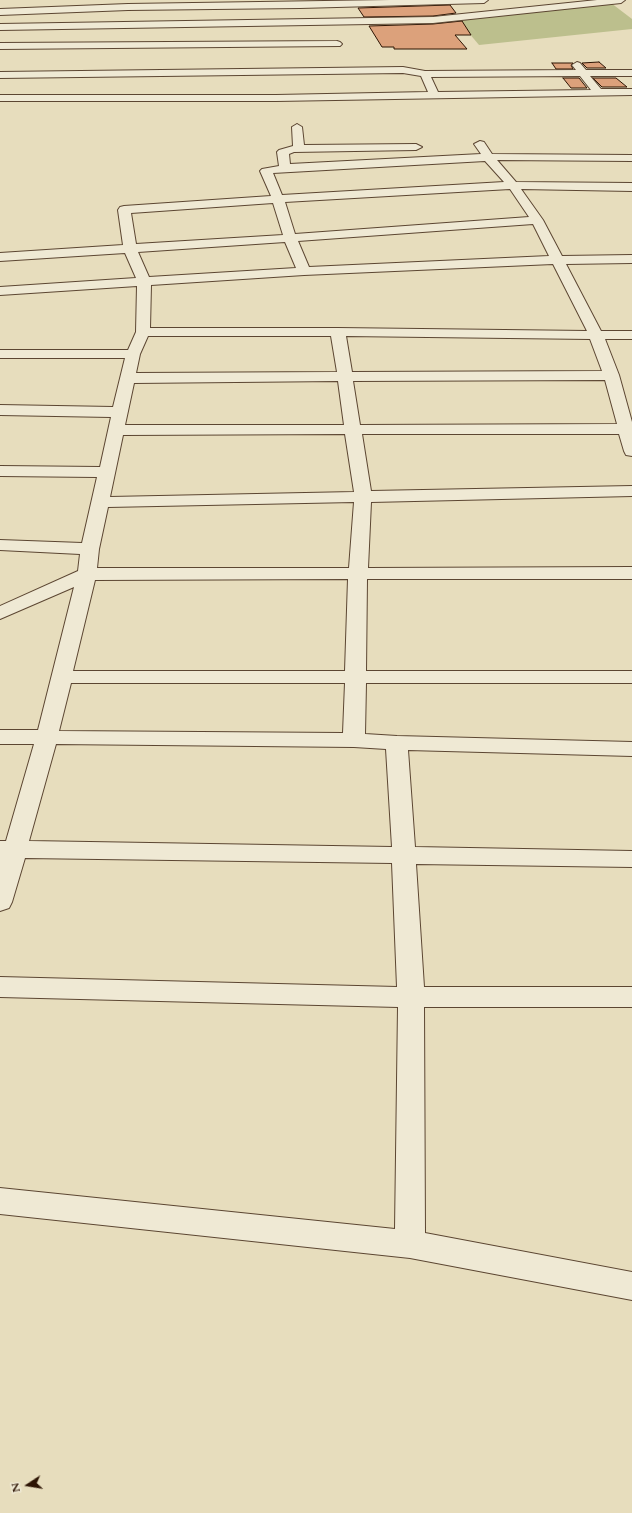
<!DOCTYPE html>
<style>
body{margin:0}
#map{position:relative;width:632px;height:1513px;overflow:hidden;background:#e7ddbd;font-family:Cardo,serif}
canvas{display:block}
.north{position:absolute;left:8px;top:1465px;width:40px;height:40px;-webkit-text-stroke:3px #efe9d4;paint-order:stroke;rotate:258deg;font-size:11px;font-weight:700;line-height:16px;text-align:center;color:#2d1403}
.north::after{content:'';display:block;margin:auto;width:14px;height:18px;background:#2d1403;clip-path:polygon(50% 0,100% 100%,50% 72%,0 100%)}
</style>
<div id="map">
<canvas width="632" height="1513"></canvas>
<div class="north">N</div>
</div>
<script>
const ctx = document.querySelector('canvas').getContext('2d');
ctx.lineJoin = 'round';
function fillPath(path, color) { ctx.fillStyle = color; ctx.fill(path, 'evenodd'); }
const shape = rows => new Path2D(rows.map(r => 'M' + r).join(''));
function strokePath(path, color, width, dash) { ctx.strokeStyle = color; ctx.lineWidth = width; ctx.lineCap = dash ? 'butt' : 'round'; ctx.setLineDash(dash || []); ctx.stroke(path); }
const green = shape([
 [611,3,632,19,632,29,479,45,458,20]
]);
const building = shape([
 [450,5,456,13,433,16,364,17,358,8,450,5],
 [462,21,471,35,455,35,467,49,394,49,394,47,382,47,369,26,433,24,462,21],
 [599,62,606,68,587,68,582,63,599,62],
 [552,63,573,63,571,65,573,69,556,69,552,63],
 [563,78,579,78,587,88,571,88,563,78],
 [593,78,616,78,627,87,602,87,593,78]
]);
const street = shape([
 [390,0,488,0,484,3,300,8,128,10,0,15,0,9,128,4,390,0],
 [597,0,625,0,621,3,433,23,0,30,0,24,433,17,597,0],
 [337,41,340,42,342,44,340,46,0,49,0,43,337,41],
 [577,62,580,63,586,70,632,70,632,76,590,76,601,89,632,89,632,95,276,101,0,101,0,95,276,95,428,92,421,76,403,73,0,78,0,72,403,67,425,71,576,70,572,65,577,62],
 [580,76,591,90,438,92,431,77,580,76],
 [297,124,302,127,304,145,416,144,422,147,416,150,294,152,289,154,290,164,481,154,474,144,480,141,484,142,492,154,632,155,632,161,497,160,516,182,632,183,632,191,521,189,543,220,562,256,632,255,632,263,566,264,601,331,632,331,632,339,605,339,619,375,632,422,632,456,626,455,624,451,619,434,362,434,371,491,632,486,632,496,371,502,368,568,632,567,632,579,367,579,366,671,632,671,632,683,366,683,365,734,397,736,632,742,632,756,408,750,415,847,632,851,632,867,416,864,424,987,632,987,632,1007,424,1007,425,1233,632,1272,632,1300,410,1258,0,1214,0,1188,395,1229,398,1007,0,997,0,977,397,987,392,863,25,858,12,902,9,908,0,911,0,841,6,841,34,744,0,744,0,730,38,730,74,587,0,619,0,606,78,571,80,554,0,550,0,540,82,543,97,477,0,476,0,466,100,467,111,417,0,415,0,405,113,407,125,358,0,358,0,350,128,350,136,332,137,286,0,295,0,287,136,278,125,253,0,261,0,253,123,245,118,210,120,207,124,206,271,196,260,171,262,169,279,166,277,152,279,150,293,146,292,127,297,124],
 [485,161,504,182,282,195,273,173,485,161],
 [510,189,529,217,295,234,285,202,510,189],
 [273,203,283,235,136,244,131,213,273,203],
 [533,224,549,256,309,267,298,241,533,224],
 [285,242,296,268,149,277,138,252,285,242],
 [553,264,587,331,338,328,150,328,151,285,304,275,553,264],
 [148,336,331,336,337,372,136,373,140,354,148,336],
 [346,336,590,339,602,371,352,372,346,336],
 [605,380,617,424,360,425,353,381,605,380],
 [338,381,344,425,125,425,134,383,338,381],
 [345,434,354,492,110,497,123,435,345,434],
 [354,502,349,568,97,568,99,549,108,507,354,502],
 [348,579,345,671,73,671,95,580,348,579],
 [71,683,345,683,343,733,59,731,71,683],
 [56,744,354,747,386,749,392,847,29,841,56,744]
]);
fillPath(green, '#bcbf8d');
fillPath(building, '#dca17b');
strokePath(building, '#2d1403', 1);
strokePath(street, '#5c4632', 2);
fillPath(street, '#efe9d4');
</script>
